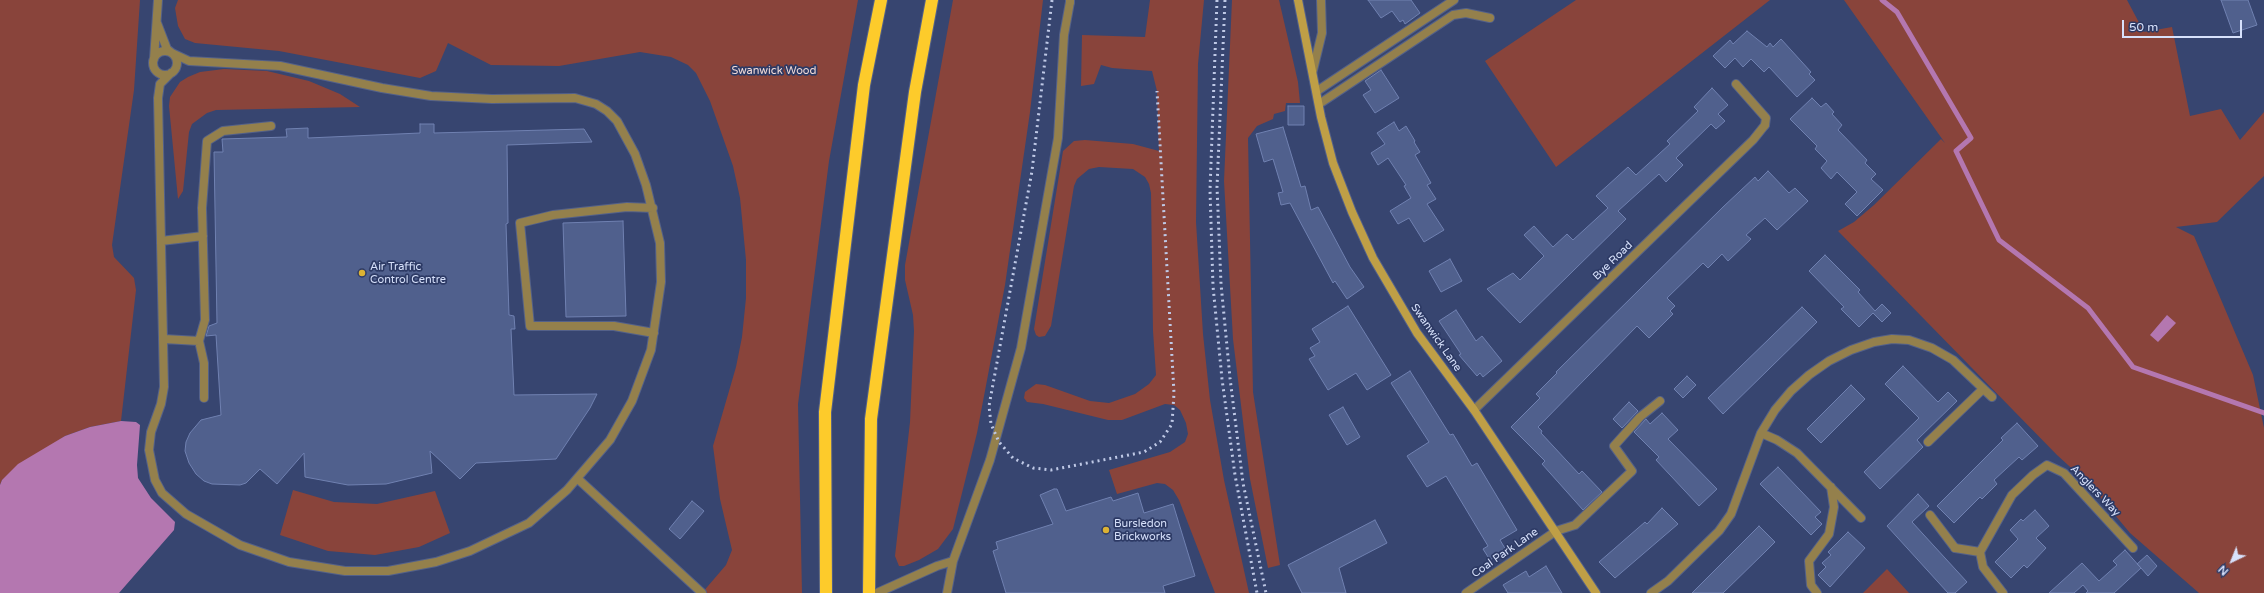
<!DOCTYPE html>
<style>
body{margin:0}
#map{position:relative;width:2264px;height:593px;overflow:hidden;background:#374570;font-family:"Varela Round",sans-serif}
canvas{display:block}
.north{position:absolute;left:2212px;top:541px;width:40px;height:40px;-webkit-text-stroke:3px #2d3a65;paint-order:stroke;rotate:223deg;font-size:11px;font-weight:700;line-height:16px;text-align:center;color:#d7e1fb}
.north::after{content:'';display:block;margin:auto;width:14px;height:18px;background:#d7e1fb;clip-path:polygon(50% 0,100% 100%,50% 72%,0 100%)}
.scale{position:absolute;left:2122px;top:20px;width:120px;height:18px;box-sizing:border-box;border:2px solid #d7e1fb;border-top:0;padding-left:5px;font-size:12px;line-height:14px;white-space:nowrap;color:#d7e1fb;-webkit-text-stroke:3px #2d3a65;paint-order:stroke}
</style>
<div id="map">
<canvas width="2264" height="593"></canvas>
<div class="north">N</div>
<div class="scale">50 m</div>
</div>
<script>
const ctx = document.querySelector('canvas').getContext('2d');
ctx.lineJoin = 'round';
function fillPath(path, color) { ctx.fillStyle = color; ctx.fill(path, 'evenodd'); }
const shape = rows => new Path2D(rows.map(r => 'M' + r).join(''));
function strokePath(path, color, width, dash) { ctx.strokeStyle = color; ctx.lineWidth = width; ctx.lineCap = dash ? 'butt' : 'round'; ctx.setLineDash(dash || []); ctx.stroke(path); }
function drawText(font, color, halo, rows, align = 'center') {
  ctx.font = font + ' "Varela Round",sans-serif'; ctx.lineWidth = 3.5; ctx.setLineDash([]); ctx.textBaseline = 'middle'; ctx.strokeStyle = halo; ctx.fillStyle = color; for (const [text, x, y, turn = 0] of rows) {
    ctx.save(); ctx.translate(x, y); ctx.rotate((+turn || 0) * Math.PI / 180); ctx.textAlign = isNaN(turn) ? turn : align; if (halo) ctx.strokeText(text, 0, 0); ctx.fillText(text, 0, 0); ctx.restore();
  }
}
const green = shape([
 [0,0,140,0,134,90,112,245,114,257,134,278,136,290,121,421,90,427,65,436,2,480,0,485],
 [178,0,858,0,829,161,798,404,802,593,702,593,726,565,732,550,720,499,713,446,736,367,742,337,746,298,746,260,740,198,733,166,710,101,696,73,688,65,671,57,640,52,559,66,491,65,448,43,436,71,420,78,279,51,195,43,185,39,178,26,175,8],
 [953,0,1043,0,1030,112,1005,285,977,433,953,529,938,549,919,560,904,566,899,566,895,556,910,422,914,331,913,315,905,280,905,265],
 [1150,0,1204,0,1198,64,1196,222,1203,334,1210,400,1224,480,1249,593,1215,593,1179,500,1173,490,1165,484,1157,483,1117,494,1109,470,1170,452,1185,442,1188,434,1186,423,1180,410,1174,405,1165,404,1122,420,1108,420,1043,404,1027,402,1024,398,1025,392,1036,384,1045,385,1090,401,1109,403,1135,394,1149,384,1156,375,1153,331,1151,193,1149,184,1145,177,1133,169,1099,167,1089,169,1077,179,1074,186,1051,326,1045,336,1039,337,1036,335,1034,329,1063,151,1074,141,1085,140,1133,144,1159,151,1157,91,1152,71,1112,68,1101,65,1094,84,1081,86,1082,35,1145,37],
 [1232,0,1279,0,1298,82,1300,103,1286,103,1285,111,1274,114,1273,119,1257,126,1248,138,1253,392,1280,565,1268,568,1250,479,1233,339,1224,181],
 [1576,0,1770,0,1556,167,1485,61],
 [1844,0,2127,0,2144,32,2172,27,2190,116,2221,109,2240,140,2264,112,2264,176,2217,222,2176,227,2194,236,2253,375,2264,428,2264,593,2199,593,2130,533,2090,485,2057,455,1838,231,1854,222,1874,205,1941,139,1945,143],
 [224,69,267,71,309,81,340,94,360,107,216,110,207,113,192,124,189,132,183,191,178,199,169,106,170,97,180,82,188,77,200,72],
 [293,490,334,502,377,504,435,491,450,533,419,547,375,555,328,551,280,535],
 [1887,569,1909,593,1863,593]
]);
const water = shape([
 [2167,315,2176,323,2158,342,2150,335],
 [121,421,136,422,140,425,137,465,138,478,151,498,175,522,174,530,119,593,0,593,0,485,2,480,18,464,65,436,90,427]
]);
const stream = shape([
 [1882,0,1897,12,1971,138,1956,151,1999,240,2088,308,2133,367,2264,413]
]);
const building = shape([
 [1368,0,1411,0,1420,13,1405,24,1403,20,1400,22,1392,11,1381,18,1368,0],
 [2221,0,2248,0,2257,25,2233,33,2221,0],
 [1747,31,1767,47,1770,43,1773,47,1781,39,1811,72,1809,74,1815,80,1797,97,1769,67,1764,72,1751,59,1743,67,1735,58,1725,68,1713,56,1730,40,1733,44,1747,31],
 [1381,70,1399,98,1375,113,1363,95,1371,90,1365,81,1381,70],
 [1712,88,1728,105,1718,114,1725,121,1716,129,1711,124,1676,158,1683,165,1666,182,1659,174,1618,211,1626,219,1520,323,1487,289,1513,273,1520,280,1544,256,1524,235,1534,226,1553,247,1567,234,1573,240,1608,208,1596,196,1628,167,1636,175,1670,144,1667,141,1698,111,1694,107,1712,88],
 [1812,98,1821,107,1826,103,1834,112,1832,114,1842,125,1838,130,1867,160,1865,163,1876,174,1871,179,1883,190,1857,216,1845,204,1857,192,1837,172,1831,179,1821,168,1827,161,1815,149,1817,146,1790,119,1812,98],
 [1288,106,1304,106,1304,125,1288,125,1288,106],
 [1394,122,1399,131,1406,126,1415,141,1414,142,1420,152,1415,155,1431,183,1427,185,1436,199,1427,204,1444,230,1424,242,1409,218,1398,224,1390,211,1411,198,1404,186,1406,185,1388,158,1378,165,1371,153,1385,144,1377,133,1394,122],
 [420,124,434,124,434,133,584,129,592,142,507,145,508,223,506,224,509,315,514,316,515,329,511,329,514,395,597,394,590,408,556,459,476,463,460,479,430,451,432,473,386,484,348,485,305,477,304,453,277,484,260,469,246,483,240,485,212,484,204,481,196,474,189,463,185,451,186,442,190,433,201,420,221,415,216,335,206,336,209,326,217,323,214,152,223,152,222,139,287,137,286,129,308,128,308,138,420,133,420,124],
 [1283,127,1301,187,1305,186,1311,210,1318,207,1350,267,1364,287,1347,299,1335,281,1333,283,1290,203,1281,205,1278,193,1283,192,1273,159,1264,162,1256,134,1283,127],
 [1768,171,1789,193,1795,188,1808,201,1777,230,1765,218,1746,235,1751,239,1728,261,1722,254,1708,268,1703,263,1667,298,1675,306,1670,311,1673,314,1649,338,1637,326,1538,427,1542,431,1541,433,1579,474,1582,471,1602,492,1583,510,1542,464,1545,461,1511,427,1540,398,1536,394,1557,373,1556,372,1723,207,1755,177,1758,181,1768,171],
 [623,221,626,316,566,317,563,223,623,221],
 [1825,255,1860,290,1858,292,1875,311,1882,304,1891,313,1882,322,1873,313,1859,327,1841,309,1844,307,1809,271,1825,255],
 [1450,259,1462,281,1441,292,1429,271,1450,259],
 [1348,306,1391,375,1367,390,1356,373,1328,390,1309,359,1315,356,1310,348,1320,342,1312,329,1348,306],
 [1802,307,1817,322,1723,414,1708,398,1802,307],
 [1456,310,1476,341,1482,336,1502,361,1483,377,1480,373,1477,376,1459,355,1461,354,1439,321,1456,310],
 [1903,366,1938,402,1948,392,1957,401,1917,440,1923,447,1880,489,1864,472,1919,418,1885,384,1903,366],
 [1410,371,1450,435,1453,434,1472,466,1477,463,1517,530,1500,540,1506,550,1490,560,1483,549,1488,546,1446,476,1427,487,1407,456,1429,442,1391,383,1410,371],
 [1687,376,1696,385,1683,398,1674,389,1687,376],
 [1851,385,1865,399,1821,443,1807,429,1851,385],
 [1629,402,1638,411,1622,428,1613,419,1629,402],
 [1343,407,1360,437,1347,445,1329,415,1343,407],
 [1662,413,1678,430,1668,439,1717,489,1699,506,1656,460,1659,457,1634,432,1646,419,1650,424,1662,413],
 [2017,423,2038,446,2022,460,2019,457,1994,480,1997,484,1982,499,1980,497,1954,523,1937,506,2003,440,2001,438,2017,423],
 [1778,467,1821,512,1815,517,1822,524,1811,535,1760,484,1778,467],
 [1054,489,1057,489,1066,511,1111,497,1113,501,1138,493,1144,513,1173,504,1195,576,1163,586,1165,593,1006,593,993,551,998,549,996,542,1053,524,1040,495,1054,489],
 [1918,494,1929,506,1912,522,1967,582,1955,593,1948,593,1887,526,1918,494],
 [692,501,704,511,680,539,669,529,692,501],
 [1662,508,1678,524,1615,578,1599,562,1645,522,1647,524,1662,508],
 [2035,510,2049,526,2036,538,2046,548,2027,568,2024,565,2011,578,1995,562,2018,539,2010,530,2021,519,2023,521,2035,510],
 [1375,520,1387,543,1339,568,1346,593,1302,593,1288,565,1375,520],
 [1759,526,1775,542,1765,552,1723,593,1692,593,1759,526],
 [1848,532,1865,548,1830,587,1818,575,1826,567,1822,563,1831,555,1828,552,1848,532],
 [2125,550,2141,568,2137,564,2147,555,2157,566,2148,576,2141,568,2114,593,2086,593,2088,591,2083,585,2074,593,2049,593,2082,563,2099,581,2117,565,2113,561,2125,550],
 [1546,566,1562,593,1508,593,1503,585,1526,571,1529,577,1546,566]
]);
const lane = shape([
 [157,23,167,49,172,53,189,61,280,66,382,88,431,96,492,99,575,98,596,104,607,111,617,121,635,154,646,185,660,243,661,282,651,350,632,401,610,440,567,490,529,523,470,551,436,562,388,571,345,571,289,562,240,545,186,514,162,493,155,480,149,450,151,432,161,404,164,387,158,98,160,84,171,73],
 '153 63a12 12 0 1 1 24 0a12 12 0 1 1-24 0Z',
 [154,59,158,0],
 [1736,84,1766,118,1765,125],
 [1317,91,1454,0],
 [1319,104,1453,15,1466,13,1490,18],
 [653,208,627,207,553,215,520,223,530,326,614,326,654,333],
 [161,241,203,236],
 [164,339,199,341,205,320,202,208,207,141,223,131,271,126],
 [199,341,204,363,204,398],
 [1928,442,1983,389],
 [578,479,702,593],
 [1930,515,1955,548],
 [1556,531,1575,525,1632,471,1614,446,1640,417,1660,401],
 [877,593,937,566,953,561],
 [947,593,953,561,990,460,1021,348,1058,138,1064,35,1070,2]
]);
const street = shape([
 [1070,2,1070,0],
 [1313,70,1322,33,1321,0],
 [1474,410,1753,140,1765,125],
 [1761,433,1777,440,1797,453,1861,518],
 [1955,548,1980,552],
 [1466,593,1556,531],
 [1651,593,1668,581,1719,531,1731,514,1761,433,1775,410,1791,391,1809,375,1829,361,1851,350,1874,342,1892,339,1909,340,1932,348,1953,360,1992,397],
 [1817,593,1811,585,1809,561,1829,534,1834,507,1831,487],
 [2003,593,1983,567,1980,552,2012,495,2033,475,2047,465,2064,473,2133,548]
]);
const secondary = shape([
 [1298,0,1321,117,1333,163,1352,212,1373,258,1417,333,1474,410,1596,593]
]);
const highway = shape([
 [826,593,825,412,864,85,881,0],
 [869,593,871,419,915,92,932,0]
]);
const rail = shape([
 [1052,0,1032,171,989,406,991,424,999,442,1013,458,1033,468,1051,470,1144,452,1160,442,1172,424,1174,393,1157,91],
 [1217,0,1210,190,1213,286,1222,379,1235,475,1257,593],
 [1225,0,1217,187,1221,284,1230,378,1243,483,1266,593]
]);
const markers = [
 [362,273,4,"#dcb233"],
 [1106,530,4,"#dcb233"]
];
const parkNames = [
 ["Swanwick Wood",774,71]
];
const streetNames = [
 ["Bye Road",1613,261,-44],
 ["Swanwick Lane",1436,338,55],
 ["Anglers Way",2095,491,46],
 ["Coal Park Lane",1505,553,-35]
];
const poiNames = [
 ["Air Traffic",370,267],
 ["Control Centre",370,280],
 ["Bursledon",1114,524],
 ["Brickworks",1114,537]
];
fillPath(green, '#89443b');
fillPath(water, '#b477b0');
strokePath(stream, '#b477b0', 5);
fillPath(building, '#50608d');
strokePath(building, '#7081b1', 1);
strokePath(lane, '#546189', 10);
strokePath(street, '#546189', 10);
strokePath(secondary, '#546189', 10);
strokePath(highway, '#546189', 14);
strokePath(lane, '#94804c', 8);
strokePath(street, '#94804c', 8);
strokePath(secondary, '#bf9f46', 8);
strokePath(highway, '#fdcb2b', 12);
strokePath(rail, '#bfc9e6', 3, [2, 4]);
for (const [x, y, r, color] of markers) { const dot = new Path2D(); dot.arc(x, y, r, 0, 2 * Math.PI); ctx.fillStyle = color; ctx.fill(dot); strokePath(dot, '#2d3a65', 1.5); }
drawText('11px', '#f4dcd8', '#2d3a65', parkNames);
drawText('11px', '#d7e1fb', '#2d3a65', streetNames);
drawText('11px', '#d7e1fb', '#2d3a65', poiNames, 'left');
</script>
